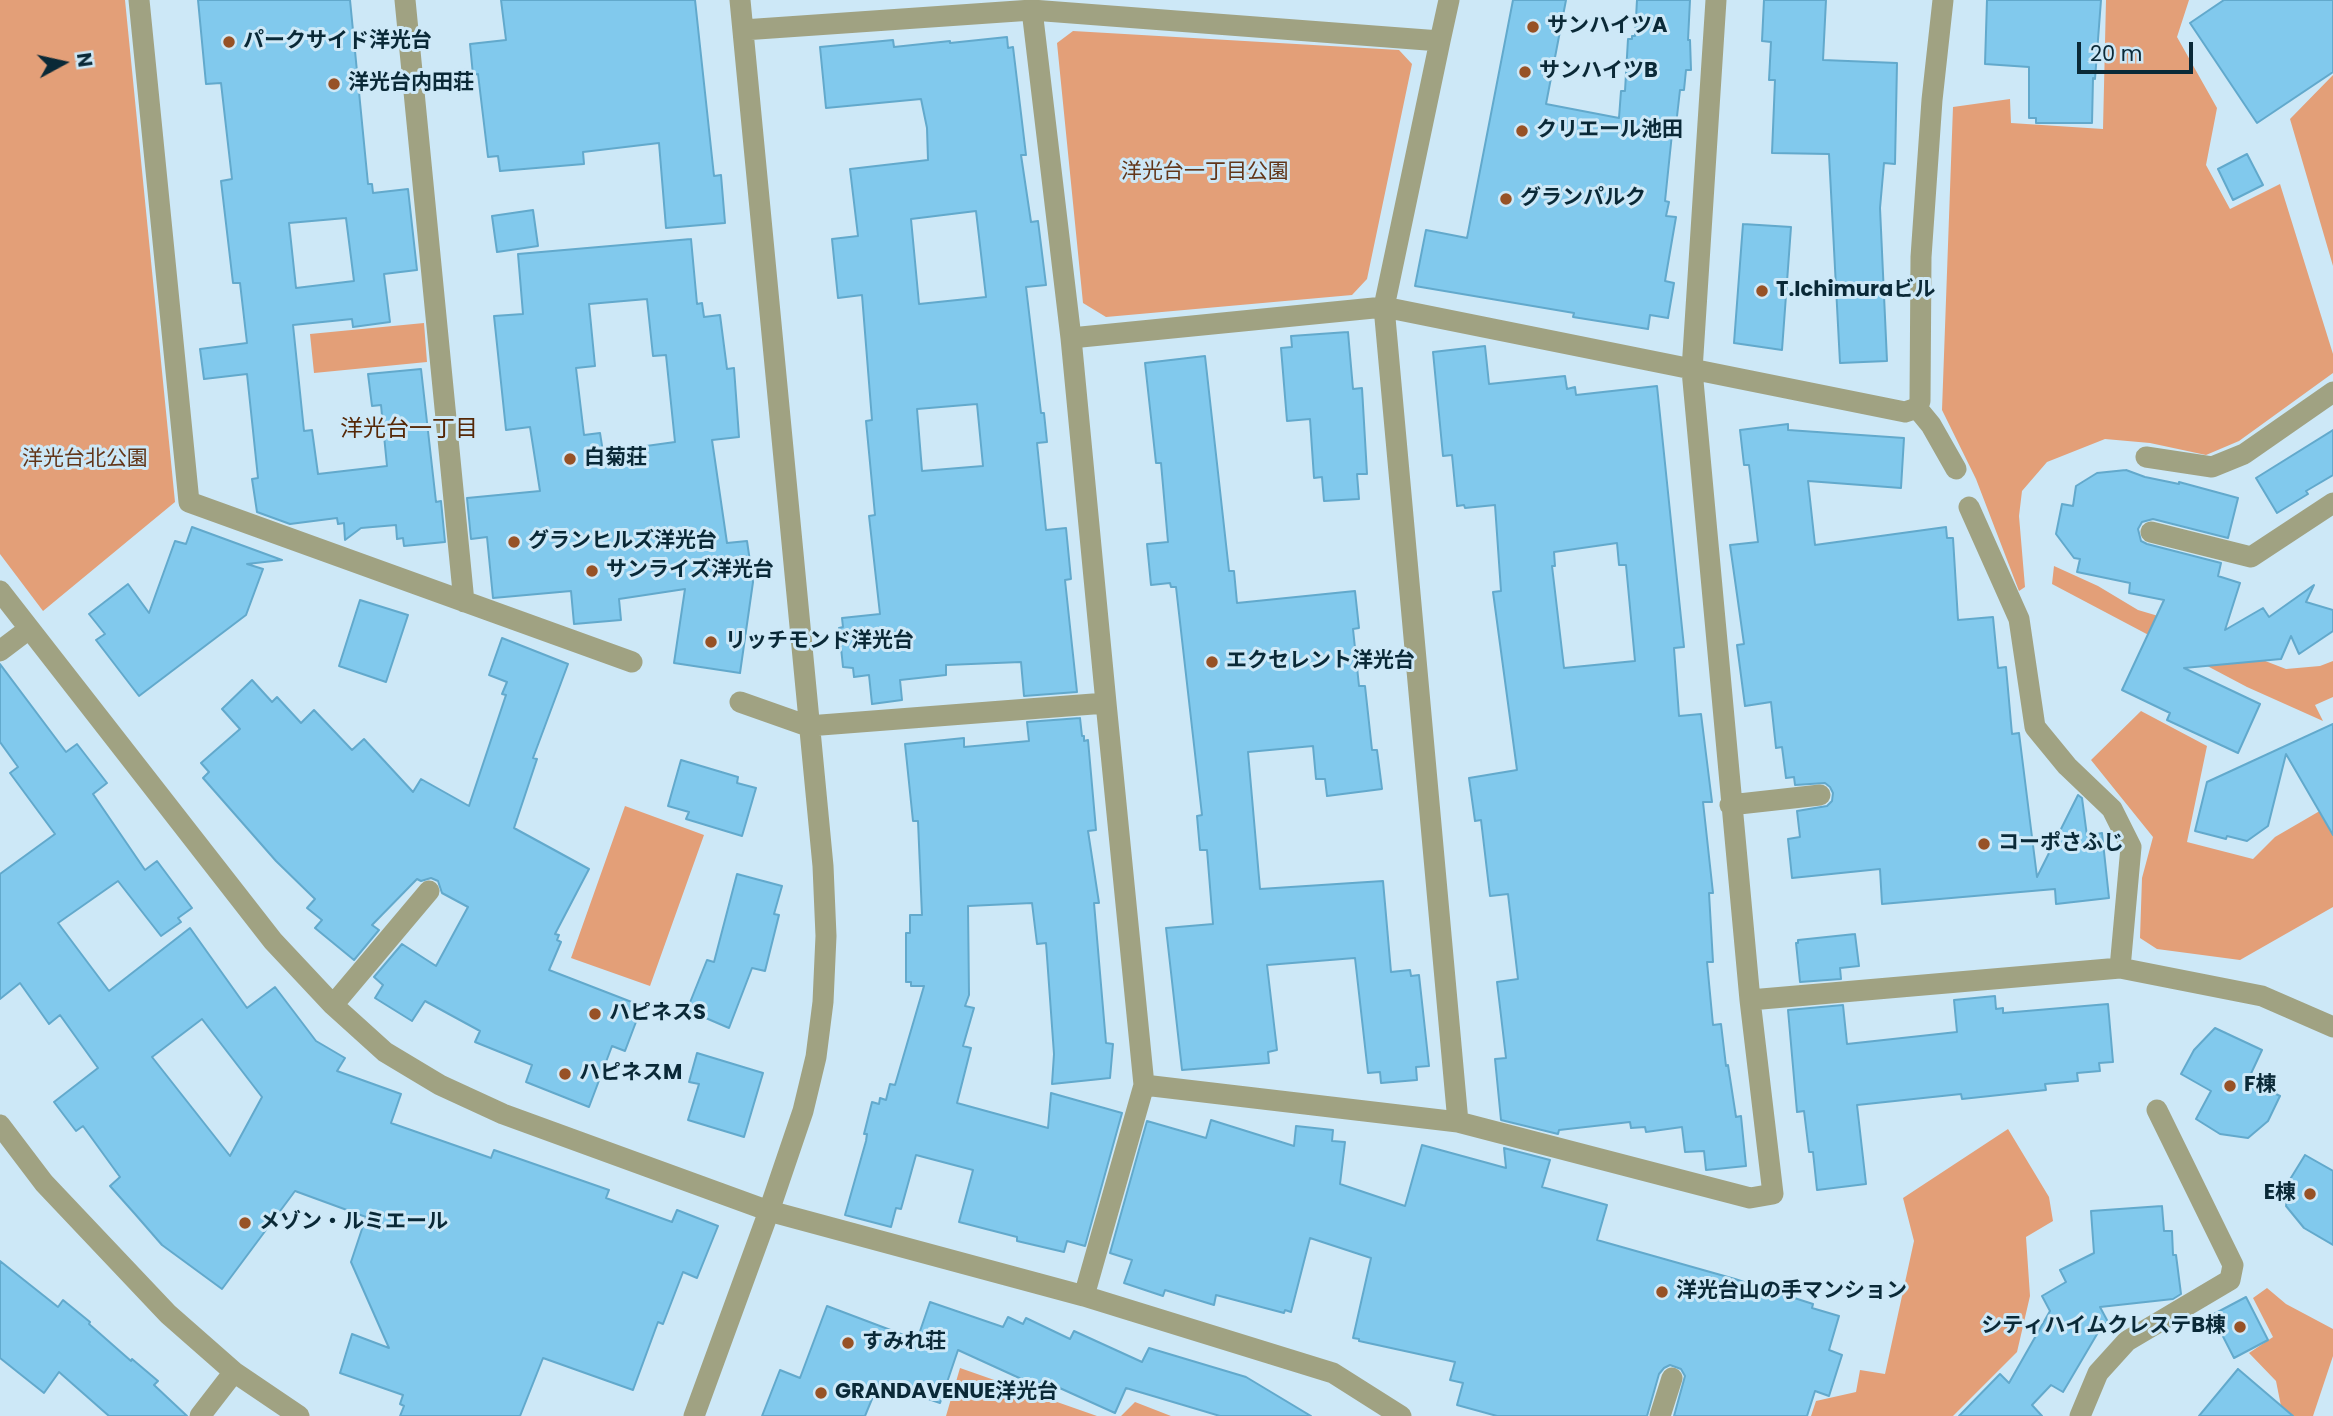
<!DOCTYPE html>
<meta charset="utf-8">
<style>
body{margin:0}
#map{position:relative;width:2333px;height:1416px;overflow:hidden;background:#cde8f7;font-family:Poppins,sans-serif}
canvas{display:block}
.north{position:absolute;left:28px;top:28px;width:70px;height:70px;-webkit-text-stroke:5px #cde8f7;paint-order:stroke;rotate:82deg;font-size:19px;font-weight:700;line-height:28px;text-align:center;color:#0a2937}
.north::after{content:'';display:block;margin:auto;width:24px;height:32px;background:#0a2937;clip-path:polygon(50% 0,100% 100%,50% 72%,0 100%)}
.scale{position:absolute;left:2077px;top:42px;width:116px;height:32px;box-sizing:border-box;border:4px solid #0a2937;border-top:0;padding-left:9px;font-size:21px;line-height:24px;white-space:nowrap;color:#0a2937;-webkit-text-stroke:5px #cde8f7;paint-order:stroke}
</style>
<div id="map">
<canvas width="2333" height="1416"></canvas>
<div class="north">N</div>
<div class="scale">20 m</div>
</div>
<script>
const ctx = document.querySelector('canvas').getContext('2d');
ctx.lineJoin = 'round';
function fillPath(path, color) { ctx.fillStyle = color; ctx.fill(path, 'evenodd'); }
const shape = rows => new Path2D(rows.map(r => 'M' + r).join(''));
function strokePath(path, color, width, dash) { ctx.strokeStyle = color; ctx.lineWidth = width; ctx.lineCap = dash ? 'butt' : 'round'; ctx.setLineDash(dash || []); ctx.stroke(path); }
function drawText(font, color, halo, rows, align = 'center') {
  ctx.font = font + ' Poppins,"Noto Sans JP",sans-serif'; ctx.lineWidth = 6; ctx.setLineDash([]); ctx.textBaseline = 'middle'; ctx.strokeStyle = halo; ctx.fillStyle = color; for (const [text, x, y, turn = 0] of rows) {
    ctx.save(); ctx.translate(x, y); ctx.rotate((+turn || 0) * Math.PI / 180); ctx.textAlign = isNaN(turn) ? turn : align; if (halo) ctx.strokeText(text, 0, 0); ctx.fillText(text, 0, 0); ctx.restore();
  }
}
const green = shape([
 [0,0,125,0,175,502,43,611,0,554],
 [2106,0,2189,0,2177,37,2217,108,2206,165,2230,209,2280,184,2333,354,2333,373,2239,441,2206,455,2150,443,2105,439,2047,462,2022,491,2019,516,2025,587,2019,591,1976,479,1942,410,1953,107,2010,99,2011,123,2103,129],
 [1073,31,1399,50,1412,64,1367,279,1352,295,1106,317,1083,303,1057,43],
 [2333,75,2333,266,2290,119],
 [424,323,427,362,314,373,310,334],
 [2054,566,2098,586,2138,610,2229,637,2260,659,2286,669,2320,666,2333,661,2333,697,2315,705,2323,721,2247,687,2052,584],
 [2141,711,2207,746,2187,842,2253,859,2275,837,2330,805,2333,809,2333,907,2240,960,2157,949,2140,938,2142,878,2153,837,2091,760],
 [625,806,704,835,650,986,571,958],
 [2008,1129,2049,1197,2053,1221,2026,1237,2030,1296,2017,1352,1953,1416,1811,1416,1816,1401,1856,1392,1860,1370,1885,1374,1914,1241,1903,1198],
 [2267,1288,2286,1304,2333,1329,2333,1356,2313,1416,2283,1416,2276,1381,2249,1353,2273,1337,2253,1298],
 [960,1368,1097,1416,946,1416],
 [1135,1402,1171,1416,1121,1416]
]);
const building = shape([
 [198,0,350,0,368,184,372,184,373,193,408,189,417,270,384,274,390,322,353,327,352,319,293,325,304,431,312,430,318,474,387,466,381,405,372,406,368,374,421,369,436,502,441,501,445,542,404,546,403,538,397,539,396,525,361,528,345,540,344,523,338,524,337,518,290,524,257,512,252,479,258,478,247,374,204,379,200,349,247,343,240,283,233,283,221,181,232,179,221,83,206,84,198,0],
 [346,218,354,281,296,288,289,223,346,218],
 [501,0,695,0,714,176,721,175,725,223,666,228,659,143,583,152,584,164,500,171,498,156,488,157,478,74,473,75,470,44,506,40,501,0],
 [1513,0,1566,0,1546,104,1619,118,1621,91,1625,91,1628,39,1632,39,1632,36,1635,36,1637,0,1690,0,1688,40,1690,40,1691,70,1686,70,1684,90,1680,90,1676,125,1673,124,1665,201,1669,202,1666,216,1676,217,1665,281,1674,283,1668,318,1650,315,1648,329,1573,317,1574,313,1415,286,1426,230,1467,238,1513,0],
 [1764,0,1826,0,1823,60,1897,63,1895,164,1884,163,1880,208,1887,361,1840,363,1829,154,1772,153,1775,80,1769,80,1771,42,1762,41,1764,0],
 [1987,0,2101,0,2095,79,2093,78,2092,123,2036,123,2036,118,2029,118,2029,67,1985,64,1987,0],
 [2224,0,2333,0,2333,72,2257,123,2190,23,2224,0],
 [1007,37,1008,48,1013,47,1026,155,1021,155,1031,222,1038,221,1046,285,1026,287,1041,413,1044,413,1047,442,1037,443,1046,530,1066,528,1071,579,1065,580,1077,692,1024,696,1021,662,946,665,946,675,900,680,902,700,872,704,869,675,854,677,853,668,843,667,839,628,843,627,842,618,880,614,869,516,875,515,866,421,872,420,862,295,838,298,832,239,858,236,850,169,928,160,927,128,921,99,826,108,820,47,893,40,894,47,950,41,950,43,1007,37],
 [976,211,986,297,919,304,911,219,976,211],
 [977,404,983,466,922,471,917,409,977,404],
 [2247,154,2263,185,2233,200,2218,169,2247,154],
 [533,210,538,246,497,252,492,216,533,210],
 [1743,224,1791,227,1782,350,1734,343,1743,224],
 [691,239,697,304,702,303,704,317,720,315,727,369,734,368,739,437,712,440,727,543,747,541,753,582,740,673,674,663,685,589,619,599,621,620,574,624,571,591,493,598,487,537,471,539,467,498,540,491,530,427,506,430,494,316,523,314,518,254,691,239],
 [647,299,653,356,666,355,675,442,603,452,600,433,584,435,576,368,595,366,589,304,647,299],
 [1348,332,1353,389,1362,388,1367,474,1357,474,1359,499,1324,501,1322,477,1314,478,1310,419,1287,421,1281,348,1292,347,1291,336,1348,332],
 [1485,346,1489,384,1565,376,1567,389,1575,387,1576,395,1657,386,1684,647,1674,648,1679,716,1701,714,1712,802,1703,802,1713,893,1709,893,1713,962,1707,962,1713,1025,1721,1024,1726,1066,1728,1065,1736,1117,1741,1116,1746,1166,1706,1170,1704,1151,1685,1152,1682,1127,1646,1132,1645,1127,1631,1128,1630,1122,1559,1130,1558,1134,1501,1120,1495,1059,1506,1058,1497,982,1518,979,1508,894,1490,896,1481,820,1475,821,1469,778,1517,770,1493,592,1501,591,1495,505,1465,508,1464,505,1457,506,1452,455,1443,456,1433,352,1485,346],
 [1617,543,1619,565,1626,565,1635,661,1564,668,1552,566,1555,566,1554,552,1617,543],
 [1205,356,1229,571,1234,571,1237,603,1355,591,1359,628,1353,629,1359,686,1365,686,1372,750,1377,750,1382,789,1327,796,1325,779,1316,779,1313,746,1248,752,1260,889,1383,881,1391,972,1410,970,1411,976,1419,975,1429,1066,1416,1067,1417,1080,1381,1083,1380,1072,1368,1073,1355,958,1267,965,1277,1050,1268,1052,1269,1063,1182,1070,1166,928,1213,924,1207,850,1200,850,1197,816,1202,815,1176,587,1171,587,1170,583,1151,585,1147,544,1168,542,1161,463,1156,463,1145,363,1205,356],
 [1788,424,1788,430,1904,438,1901,488,1808,481,1815,545,1946,527,1947,538,1953,538,1958,620,1993,617,1998,668,2006,667,2012,734,2019,733,2037,877,2078,795,2082,798,2087,836,2102,833,2109,898,2056,904,2055,889,1882,904,1880,869,1792,878,1788,839,1800,837,1797,811,1827,806,1832,801,1833,793,1830,787,1825,783,1795,785,1794,777,1786,778,1782,747,1776,748,1771,702,1745,706,1737,645,1744,644,1730,545,1758,542,1749,465,1744,465,1740,430,1788,424],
 [2333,430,2333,475,2306,491,2308,494,2277,513,2256,478,2333,430],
 [2126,470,2145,477,2179,484,2179,482,2238,498,2228,538,2153,519,2142,522,2138,529,2141,541,2147,544,2221,563,2218,576,2240,583,2225,630,2263,608,2269,617,2314,585,2306,602,2333,610,2333,631,2299,654,2291,636,2281,659,2184,668,2260,704,2238,753,2167,720,2170,713,2122,690,2164,600,2129,593,2130,583,2077,572,2080,559,2074,558,2056,534,2062,504,2073,506,2076,486,2097,473,2126,470],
 [192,527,282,560,247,564,263,569,246,615,139,696,96,640,105,634,89,614,128,584,149,613,175,541,186,544,192,527],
 [360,600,408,615,386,682,339,666,360,600],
 [502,638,568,664,533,758,537,759,514,828,589,869,555,934,559,935,557,940,561,942,549,970,642,1006,625,1051,612,1046,589,1107,526,1082,532,1065,475,1042,480,1031,425,1001,412,1021,375,998,383,985,374,977,402,944,436,966,468,907,442,893,438,881,431,878,421,881,417,879,372,925,379,930,354,960,315,928,322,920,307,908,315,899,276,861,203,778,209,772,201,763,240,729,222,709,252,680,272,702,277,697,301,723,314,710,352,750,364,739,413,792,421,779,469,806,506,695,502,694,507,682,489,675,502,638],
 [0,664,66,752,77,744,107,783,93,794,145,870,157,861,192,908,178,918,181,922,161,936,118,881,58,923,109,991,190,928,247,1008,275,987,316,1041,345,1058,337,1071,401,1094,391,1123,491,1158,494,1150,609,1190,606,1198,672,1222,677,1210,718,1226,697,1278,683,1272,663,1324,658,1322,633,1390,543,1358,520,1416,400,1416,404,1406,400,1404,403,1395,340,1373,352,1334,389,1348,351,1262,366,1217,295,1191,222,1289,162,1245,135,1214,110,1186,120,1177,83,1126,76,1131,54,1102,98,1068,60,1015,49,1024,20,983,0,999,0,874,55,834,10,773,18,767,0,742,0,664],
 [202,1019,262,1097,230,1156,152,1057,202,1019],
 [1080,718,1082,736,1084,736,1084,741,1088,740,1096,830,1088,831,1099,903,1094,903,1106,1043,1113,1044,1110,1078,1052,1084,1054,1054,1046,943,1037,944,1032,903,968,906,969,995,965,1006,974,1008,963,1046,971,1048,957,1103,1048,1128,1051,1093,1122,1113,1085,1246,1067,1241,1064,1252,1017,1241,1017,1237,959,1222,973,1170,916,1155,901,1209,896,1208,891,1227,845,1215,866,1141,867,1134,864,1134,872,1102,879,1104,880,1098,886,1100,890,1084,895,1085,924,986,911,986,911,982,906,982,906,933,910,933,910,915,922,915,918,821,913,821,905,744,964,738,964,747,1029,741,1027,722,1080,718],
 [2333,724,2333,835,2286,754,2268,826,2247,841,2227,836,2226,839,2195,831,2207,782,2333,724],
 [681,760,738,777,737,783,756,788,742,836,686,819,689,812,668,806,681,760],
 [737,874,782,886,774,914,779,915,765,971,752,968,729,1028,687,1010,707,960,714,962,737,874],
 [1855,934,1859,966,1840,968,1841,979,1800,982,1796,943,1798,943,1798,940,1855,934],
 [1995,996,1996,1009,2003,1008,2003,1013,2108,1004,2113,1062,2099,1063,2100,1071,2077,1073,2078,1081,2045,1084,2046,1090,1962,1099,1961,1094,1857,1105,1866,1184,1817,1190,1813,1152,1809,1152,1804,1111,1797,1112,1788,1010,1843,1005,1847,1044,1957,1032,1954,1000,1995,996],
 [2215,1028,2262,1050,2248,1080,2280,1096,2268,1121,2248,1138,2220,1134,2196,1119,2211,1091,2181,1074,2194,1050,2215,1028],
 [697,1053,763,1073,744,1137,688,1120,699,1084,689,1082,697,1053],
 [1211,1120,1294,1146,1296,1126,1333,1130,1332,1141,1345,1142,1340,1184,1405,1206,1422,1145,1506,1168,1504,1148,1550,1160,1542,1187,1607,1205,1597,1240,1735,1279,1813,1304,1812,1308,1839,1316,1829,1350,1842,1355,1829,1396,1815,1391,1807,1416,1674,1416,1685,1376,1681,1369,1670,1365,1664,1368,1659,1374,1647,1416,1497,1416,1457,1405,1463,1383,1450,1380,1455,1362,1359,1341,1359,1339,1353,1338,1371,1258,1310,1238,1291,1312,1285,1310,1284,1313,1216,1295,1214,1305,1165,1290,1163,1296,1124,1283,1132,1260,1110,1253,1147,1121,1206,1138,1211,1120],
 [2305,1155,2333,1171,2333,1245,2304,1228,2286,1206,2289,1181,2305,1155],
 [2162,1206,2164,1231,2172,1231,2173,1255,2176,1255,2181,1294,2173,1299,2100,1307,2108,1322,2103,1324,2063,1392,2051,1385,2032,1405,2042,1416,1959,1416,2000,1374,2009,1383,2050,1311,2042,1296,2066,1282,2060,1270,2094,1253,2091,1211,2162,1206],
 [0,1261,58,1307,63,1300,90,1322,89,1324,131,1361,132,1359,158,1381,154,1385,187,1416,109,1416,59,1372,44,1393,0,1358,0,1261],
 [2246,1297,2268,1340,2234,1358,2212,1315,2246,1297],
 [930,1302,1003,1327,1008,1317,1023,1324,1026,1318,1070,1339,1074,1331,1142,1362,1149,1348,1246,1377,1311,1416,1220,1416,1126,1388,1115,1413,1042,1380,1039,1387,958,1350,940,1403,879,1382,865,1416,762,1416,780,1370,800,1378,827,1306,917,1340,930,1302],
 [2238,1369,2293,1416,2199,1416,2238,1369]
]);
const minor = shape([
 [139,0,189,502,632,662],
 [405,0,464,602],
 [1716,0,1692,370,1750,1000],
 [1032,10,1440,41,1449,0],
 [1071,338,1384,307,1440,41],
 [1917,408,1920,401,1921,257,1932,100,1943,0],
 [1917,408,1931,425,1956,469],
 [2146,457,2212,467,2244,454,2333,392],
 [1969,507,2019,619,2035,727,2067,766,2112,809,2131,847,2120,968],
 [2151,532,2251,557,2333,503],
 [0,591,273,941,333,1005,385,1052,440,1085,503,1114,769,1211,1084,1296,1333,1373,1401,1416],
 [0,651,29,629],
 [740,702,808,726,1106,703,1071,338,1032,10,743,30],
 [1730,805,1820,795],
 [333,1005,429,891],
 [1144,1085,1458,1122,1750,1198,1773,1194,1750,1000,2120,968,2262,996,2333,1027],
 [1458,1122,1384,307,1905,412,1917,408],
 [0,1125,44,1183,168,1314,234,1372,299,1416],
 [1084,1296,1144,1085,1106,703],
 [200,1416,234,1372],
 [694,1416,769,1211,803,1111,816,1057,823,1002,826,936,823,866,740,0],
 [1660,1416,1672,1378],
 [2080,1416,2098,1373,2127,1341,2230,1280,2233,1265,2157,1110]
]);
const markers = [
 [1533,27,7,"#975226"],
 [229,42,7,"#975226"],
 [1525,72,7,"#975226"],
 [334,84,7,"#975226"],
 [1522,131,7,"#975226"],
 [1506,199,7,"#975226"],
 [1762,291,7,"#975226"],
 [570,459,7,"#975226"],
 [514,542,7,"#975226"],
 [592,571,7,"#975226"],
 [711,642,7,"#975226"],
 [1212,662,7,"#975226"],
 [1984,844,7,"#975226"],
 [595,1014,7,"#975226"],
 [565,1074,7,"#975226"],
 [2230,1086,7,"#975226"],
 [2310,1194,7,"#975226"],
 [245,1223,7,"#975226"],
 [1662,1292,7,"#975226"],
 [2240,1327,7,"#975226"],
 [848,1343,7,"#975226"],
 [821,1393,7,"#975226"]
];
const poiNames = [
 ["サンハイツA",1547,27],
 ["パークサイド洋光台",243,42],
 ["サンハイツB",1539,72],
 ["洋光台内田荘",348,84],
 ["クリエール池田",1536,131],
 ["グランパルク",1520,199],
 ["T.Ichimuraビル",1776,291],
 ["白菊荘",584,459],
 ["グランヒルズ洋光台",528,542],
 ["サンライズ洋光台",606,571],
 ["リッチモンド洋光台",725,642],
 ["エクセレント洋光台",1226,662],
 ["コーポさふじ",1998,844],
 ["ハピネスS",609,1014],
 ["ハピネスM",579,1074],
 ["F棟",2244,1086],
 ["E棟",2296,1194,"right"],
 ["メゾン・ルミエール",259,1223],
 ["洋光台山の手マンション",1676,1292],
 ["シティハイムクレステB棟",2226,1327,"right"],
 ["すみれ荘",862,1343],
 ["GRANDAVENUE洋光台",835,1393]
];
const parkNames = [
 ["洋光台一丁目公園",1205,173],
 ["洋光台北公園",85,460]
];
const neighbourhoodNames = [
 ["洋光台一丁目",409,430]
];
fillPath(green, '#e39f78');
fillPath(building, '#81c9ed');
strokePath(building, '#62a9cc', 2);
strokePath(minor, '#a0a282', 21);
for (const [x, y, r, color] of markers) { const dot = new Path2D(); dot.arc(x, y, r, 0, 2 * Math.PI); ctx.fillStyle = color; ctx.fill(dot); strokePath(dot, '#cde8f7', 2.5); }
drawText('bold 21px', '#0a2937', '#cde8f7', poiNames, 'left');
drawText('21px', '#623518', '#cde8f7', parkNames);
drawText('23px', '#562807', '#cde8f7', neighbourhoodNames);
</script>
